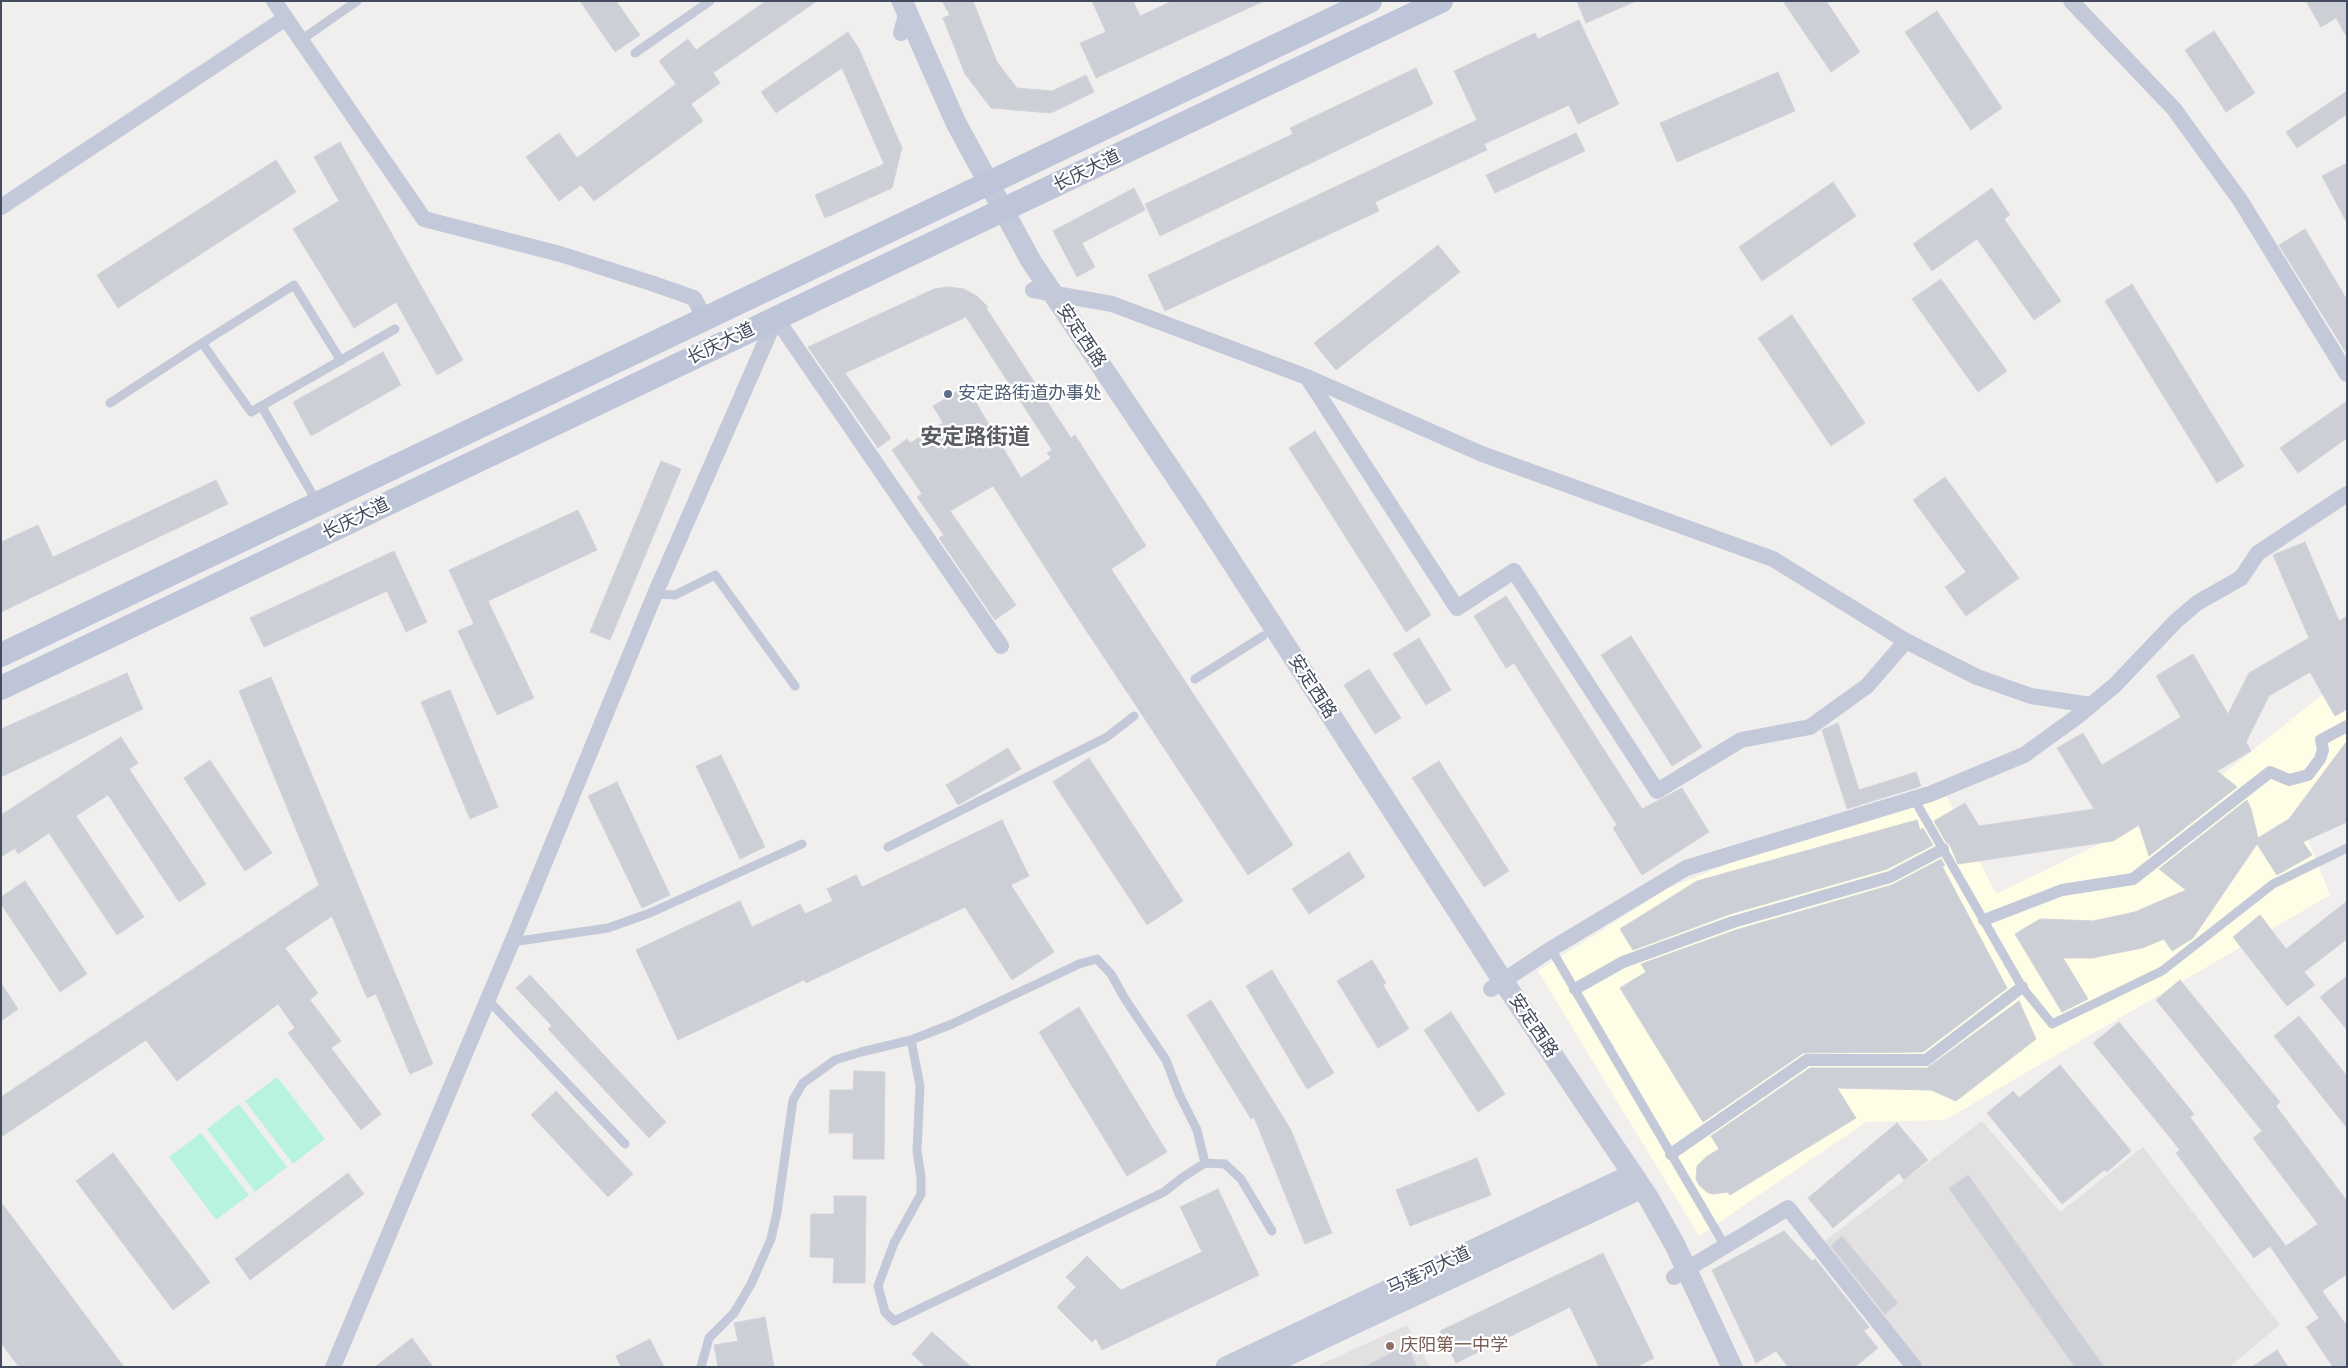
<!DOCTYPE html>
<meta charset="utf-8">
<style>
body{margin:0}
#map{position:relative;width:2348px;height:1368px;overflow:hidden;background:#f1efee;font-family:Manrope,sans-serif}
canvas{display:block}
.frame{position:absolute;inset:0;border:2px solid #444b5e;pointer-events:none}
</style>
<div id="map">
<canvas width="2348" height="1368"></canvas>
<div class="frame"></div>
</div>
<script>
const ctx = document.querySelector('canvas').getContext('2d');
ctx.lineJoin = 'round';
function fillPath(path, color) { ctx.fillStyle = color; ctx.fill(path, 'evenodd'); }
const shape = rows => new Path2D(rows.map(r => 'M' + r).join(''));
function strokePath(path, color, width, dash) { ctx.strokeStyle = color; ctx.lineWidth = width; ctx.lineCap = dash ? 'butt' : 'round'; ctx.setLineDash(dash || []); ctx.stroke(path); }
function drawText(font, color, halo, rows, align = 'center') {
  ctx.font = font + ' Manrope,"Noto Sans SC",sans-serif'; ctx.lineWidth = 4.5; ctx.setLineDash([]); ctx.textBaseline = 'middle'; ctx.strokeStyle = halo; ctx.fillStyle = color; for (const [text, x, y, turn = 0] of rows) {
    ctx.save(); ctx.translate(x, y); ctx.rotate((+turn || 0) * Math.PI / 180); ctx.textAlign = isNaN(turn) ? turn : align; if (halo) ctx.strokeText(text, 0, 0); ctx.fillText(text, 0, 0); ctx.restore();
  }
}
const commercial = shape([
 [2347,675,2347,774,2298,814,2330,895,1945,1120,1866,1122,1699,1236,1538,971,1668,888,1786,841,1946,795,1996,894,2192,799]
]);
const education = shape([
 [1982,1121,2060,1212,2143,1147,2280,1325,2229,1367,1922,1367,1821,1244],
 [1407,1325,1430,1367,1315,1367]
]);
const green = shape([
 [277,1077,325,1139,293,1164,245,1101],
 [239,1104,287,1167,255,1192,207,1129],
 [201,1133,249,1195,216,1220,169,1157]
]);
const building = shape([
 [580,1,616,1,640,35,615,52,580,1],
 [766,1,817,1,713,73,720,83,691,104,703,121,594,201,581,185,559,201,526,157,559,133,577,158,676,84,659,61,688,39,696,50,766,1],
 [942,1,973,1,997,62,1017,88,1052,91,1086,75,1094,92,1051,113,991,108,965,74,943,18,950,15,942,1],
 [1092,1,1133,1,1140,16,1172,1,1264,1,1096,78,1080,43,1106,32,1092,1],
 [1577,1,1636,1,1586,23,1577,1],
 [1783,1,1826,1,1860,52,1831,72,1783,1],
 [2306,1,2347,1,2347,37,2336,18,2321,27,2306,1],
 [1937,11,2002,108,1971,130,1905,32,1937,11],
 [1579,20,1619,104,1578,124,1569,105,1484,144,1487,150,1375,202,1379,211,1165,311,1148,275,1477,120,1454,71,1535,33,1538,39,1579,20],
 [2214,31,2255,93,2226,112,2185,50,2214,31],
 [848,32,859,49,902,148,892,188,825,218,815,195,884,164,842,68,776,113,761,92,848,32],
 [1416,68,1433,104,1160,236,1145,204,1293,134,1290,128,1416,68],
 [1778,72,1795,111,1677,162,1660,123,1778,72],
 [2347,91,2347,114,2297,148,2286,132,2347,91],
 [1576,133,1585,151,1495,193,1486,175,1576,133],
 [340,142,463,360,437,375,396,302,354,328,293,229,339,201,314,157,340,142],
 [276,160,296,192,118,308,97,275,276,160],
 [2347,163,2347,223,2322,176,2347,163],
 [1833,182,1856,216,1762,281,1739,247,1833,182],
 [1134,188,1145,210,1082,243,1095,267,1077,277,1053,231,1134,188],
 [1992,188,2010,215,2004,219,2061,301,2034,320,1977,239,1932,271,1913,244,1992,188],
 [2305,229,2347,300,2347,354,2279,245,2305,229],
 [1438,245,1460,272,1336,370,1314,343,1438,245],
 [1941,279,2007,371,1978,392,1912,299,1941,279],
 [2132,284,2244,466,2217,483,2105,301,2132,284],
 [949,287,964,289,977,296,988,307,986,308,1071,438,1075,435,1146,546,1111,569,1293,845,1248,875,1068,603,993,486,950,511,1016,605,995,620,939,538,944,535,917,497,922,494,892,450,907,439,910,443,943,423,933,406,966,386,1021,478,1051,458,1047,453,1052,450,966,317,845,373,891,438,878,448,808,347,934,289,949,287],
 [1792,315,1865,423,1831,446,1758,338,1792,315],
 [383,352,401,385,311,436,293,402,383,352],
 [2347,401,2347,438,2298,473,2280,448,2347,401],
 [1315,431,1431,615,1406,632,1289,448,1315,431],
 [661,461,681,469,610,640,590,632,661,461],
 [1945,477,2019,578,1966,616,1945,587,1966,572,1913,500,1945,477],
 [216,480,228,504,1,612,1,542,38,525,53,557,216,480],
 [578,510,597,550,488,601,534,698,497,715,458,631,474,624,449,570,578,510],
 [2305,542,2339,621,2347,616,2347,709,2335,716,2310,672,2269,696,2246,742,2251,751,2217,771,2237,787,2149,856,2139,825,2113,841,1958,864,1950,845,1946,842,1934,821,1965,803,1979,826,2094,809,2057,748,2083,733,2102,765,2181,717,2156,676,2193,654,2228,714,2249,673,2309,638,2273,555,2305,542],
 [394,551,427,622,406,632,387,591,264,647,250,618,394,551],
 [1506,596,1642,809,1682,788,1709,832,1642,875,1613,828,1617,825,1514,663,1506,668,1474,616,1506,596],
 [1631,636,1702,747,1672,766,1601,655,1631,636],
 [1419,638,1451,690,1426,705,1393,654,1419,638],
 [1369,669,1401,718,1375,734,1344,685,1369,669],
 [127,673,143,709,1,777,1,729,127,673],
 [271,677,433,1064,410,1074,376,994,367,998,332,916,285,948,318,993,310,1000,341,1041,331,1048,381,1114,361,1130,288,1033,295,1028,278,1004,177,1081,146,1040,1,1137,1,1097,319,885,239,691,271,677],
 [450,690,498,807,470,819,421,702,450,690],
 [1838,723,1859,790,1916,772,1921,786,1847,809,1822,730,1838,723],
 [121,737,138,763,129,769,206,884,179,902,108,795,76,816,144,917,117,935,49,833,18,854,15,848,1,857,1,815,121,737],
 [2347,741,2347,822,2303,842,2312,855,2277,875,2257,844,2193,938,2172,951,2164,939,2142,948,2092,958,2063,958,2088,999,2062,1012,2015,934,2040,919,2093,921,2135,912,2186,890,2159,869,2247,800,2251,809,2258,838,2289,819,2347,741],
 [1008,748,1021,769,958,805,946,785,1008,748],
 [721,755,765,847,740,859,696,766,721,755],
 [1089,758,1183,901,1147,925,1053,782,1089,758],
 [210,760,272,853,245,871,184,778,210,760],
 [1439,761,1509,871,1484,887,1412,778,1439,761],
 [617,782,670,895,642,908,588,796,617,782],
 [1002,820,1029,876,1011,885,1054,952,1012,980,965,907,806,983,804,980,678,1040,636,950,740,901,752,927,800,904,805,914,833,901,827,889,856,875,862,887,1002,820],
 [1917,820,1920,830,1923,828,1933,845,1887,869,1730,914,1633,950,1620,929,1697,881,1917,820],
 [1349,852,1365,877,1309,914,1292,889,1349,852],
 [1941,859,1945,866,1942,866,2007,988,1923,1052,1803,1053,1703,1122,1620,988,1646,972,1641,964,1736,930,1892,885,1941,859],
 [25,881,87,974,60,992,1,904,1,897,25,881],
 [2347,901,2347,939,2304,972,2315,985,2287,1006,2233,937,2260,915,2286,949,2347,901],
 [1372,960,1386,983,1383,985,1409,1029,1378,1048,1337,981,1372,960],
 [1272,970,1334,1073,1307,1089,1246,986,1272,970],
 [530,975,666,1122,649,1138,548,1029,552,1026,516,988,530,975],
 [2347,976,2347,1030,2320,997,2347,976],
 [2180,980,2280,1102,2276,1106,2347,1201,2347,1274,2322,1291,2347,1326,2347,1367,2333,1367,2306,1327,2319,1318,2270,1246,2254,1258,2176,1153,2180,1150,2093,1043,2119,1022,2194,1114,2190,1117,2286,1246,2318,1224,2253,1138,2262,1131,2156,1000,2180,980],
 [1,983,18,1009,1,1021,1,983],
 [1211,1000,1291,1130,1332,1233,1305,1244,1254,1117,1251,1119,1187,1015,1211,1000],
 [2019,1001,2036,1039,1956,1101,1931,1090,1837,1088,1856,1118,1730,1195,1728,1192,1714,1194,1708,1193,1699,1185,1696,1179,1697,1166,1706,1157,1719,1149,1711,1136,1810,1068,1927,1068,2019,1001],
 [1079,1007,1167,1152,1127,1176,1039,1032,1079,1007],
 [1451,1012,1505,1094,1478,1112,1424,1030,1451,1012],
 [2299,1016,2347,1076,2347,1128,2274,1036,2299,1016],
 [2060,1065,2131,1151,2107,1172,2104,1170,2062,1204,1987,1113,2013,1091,2019,1098,2060,1065],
 [854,1071,885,1072,884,1159,853,1159,853,1133,829,1133,830,1090,853,1090,854,1071],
 [556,1091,633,1174,608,1197,531,1115,556,1091],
 [1897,1123,1928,1160,1904,1180,1899,1173,1833,1228,1808,1198,1897,1123],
 [113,1153,210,1282,173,1310,76,1181,113,1153],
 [1477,1158,1491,1195,1410,1226,1396,1190,1477,1158],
 [348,1173,364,1194,250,1280,235,1259,348,1173],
 [1968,1175,2104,1367,2075,1367,1949,1188,1968,1175],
 [1218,1189,1259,1275,1102,1350,1096,1338,1092,1342,1057,1307,1076,1287,1066,1277,1087,1256,1121,1290,1202,1252,1180,1207,1218,1189],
 [834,1196,866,1196,865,1283,833,1283,834,1258,810,1257,811,1214,834,1214,834,1196],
 [1,1202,124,1367,19,1367,1,1343,1,1202],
 [1784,1231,1812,1261,1815,1259,1869,1327,1864,1331,1878,1348,1855,1367,1788,1367,1776,1351,1756,1363,1712,1270,1784,1231],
 [1842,1236,1898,1303,1885,1314,1831,1246,1842,1236],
 [1603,1253,1654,1358,1636,1367,1599,1367,1570,1307,1456,1363,1440,1331,1603,1253],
 [765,1317,774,1367,718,1367,714,1345,738,1341,734,1323,765,1317],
 [932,1332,971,1367,926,1367,912,1354,932,1332],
 [412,1338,433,1367,375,1367,412,1338],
 [650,1339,664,1367,621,1367,616,1356,650,1339],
 [1407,1345,1417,1367,1364,1367,1407,1345],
 [2277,1350,2288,1367,2252,1367,2277,1350]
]);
const service = shape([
 [301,40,357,1],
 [635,53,710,1],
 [202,343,294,285,341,361],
 [110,403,202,343,251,412,395,329],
 [262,407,318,504],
 [655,594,675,595,715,575,795,686],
 [1195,679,1263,636],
 [1914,799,2022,987,2052,1024,2162,971,2273,884,2347,848],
 [888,847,1107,737,1134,716],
 [512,942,608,928,650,913,802,844],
 [1551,949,1725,1246],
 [488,1000,625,1144],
 [911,1040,920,1086,917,1151,921,1177,921,1194,894,1243,878,1286,885,1312,894,1321,1164,1192,1183,1177,1205,1163,1225,1164,1241,1179,1272,1231],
 [701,1367,709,1338,734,1313,751,1284,771,1239,777,1212,793,1100,803,1083,835,1060,861,1052,911,1040,952,1024,1079,964,1097,959,1111,974,1125,999,1166,1060,1179,1094,1197,1130,1205,1163]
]);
const pedestrian = shape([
 [1984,920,2062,890,2133,879,2270,772,2289,780,2308,775,2320,759,2323,750,2321,740,2347,726],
 [1575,989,1623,962,1733,922,1890,877,1943,849],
 [1671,1154,1807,1060,1926,1060,2022,987]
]);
const minor = shape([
 [274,1,424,219,560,254,651,283,694,298,705,319],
 [2071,1,2174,109,2240,200,2347,374],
 [901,33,908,8],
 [1,207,286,18],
 [1033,290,1112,304,1307,377,1482,454,1773,559,1906,641,1977,677,2031,696,2091,705],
 [776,318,1001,646],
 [1307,377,1457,608,1514,571,1657,791,1741,740,1810,727,1867,686,1906,641],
 [1491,989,1551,949,1686,868,1930,794,2024,755,2078,716,2115,685,2176,621,2197,603,2241,578,2258,553,2347,494],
 [1674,1277,1788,1208,1914,1367],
 [333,1367,512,942,655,594,776,318]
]);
const tertiary = shape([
 [902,1,956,123,1031,261,1200,513,1503,981,1648,1197,1675,1245,1732,1367],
 [1226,1367,1633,1174],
 [1263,1367,1642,1188]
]);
const secondary = shape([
 [1,655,1370,1],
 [1,688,1441,1]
]);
const markers = [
 [948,394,5,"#5c6f8a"],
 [1390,1346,5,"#8d6e63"]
];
const streetNames = [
 ["长庆大道",1087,171,-26],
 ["安定西路",1081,336,56],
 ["长庆大道",721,344,-26],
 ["长庆大道",356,519,-26],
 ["安定西路",1312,687,57],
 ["安定西路",1533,1026,56],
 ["马莲河大道",1429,1271,-25]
];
const serviceNames = [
 ["安定路街道办事处",958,394]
];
const educationNames = [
 ["庆阳第一中学",1400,1346]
];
const districtNames = [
 ["安定路街道",975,438]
];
fillPath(commercial, '#fefde5');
fillPath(education, '#e2e0e0');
fillPath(green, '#b8f3de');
fillPath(building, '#cdcfd7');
strokePath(building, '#d2d2db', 1);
strokePath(service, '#c3c9d8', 9);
strokePath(pedestrian, '#c3c9d8', 12);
strokePath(minor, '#c3c9d8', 16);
strokePath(tertiary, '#c3c9d8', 21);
strokePath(secondary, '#bfc5d9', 24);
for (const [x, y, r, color] of markers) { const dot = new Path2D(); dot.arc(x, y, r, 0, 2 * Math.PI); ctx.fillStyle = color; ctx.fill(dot); strokePath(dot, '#fff', 2); }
drawText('18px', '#444b5e', '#fff', streetNames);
drawText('18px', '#4e5e75', '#fff', serviceNames, 'left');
drawText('18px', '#785e54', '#fff', educationNames, 'left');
drawText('bold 22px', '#5a5c64', '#fff', districtNames);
</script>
